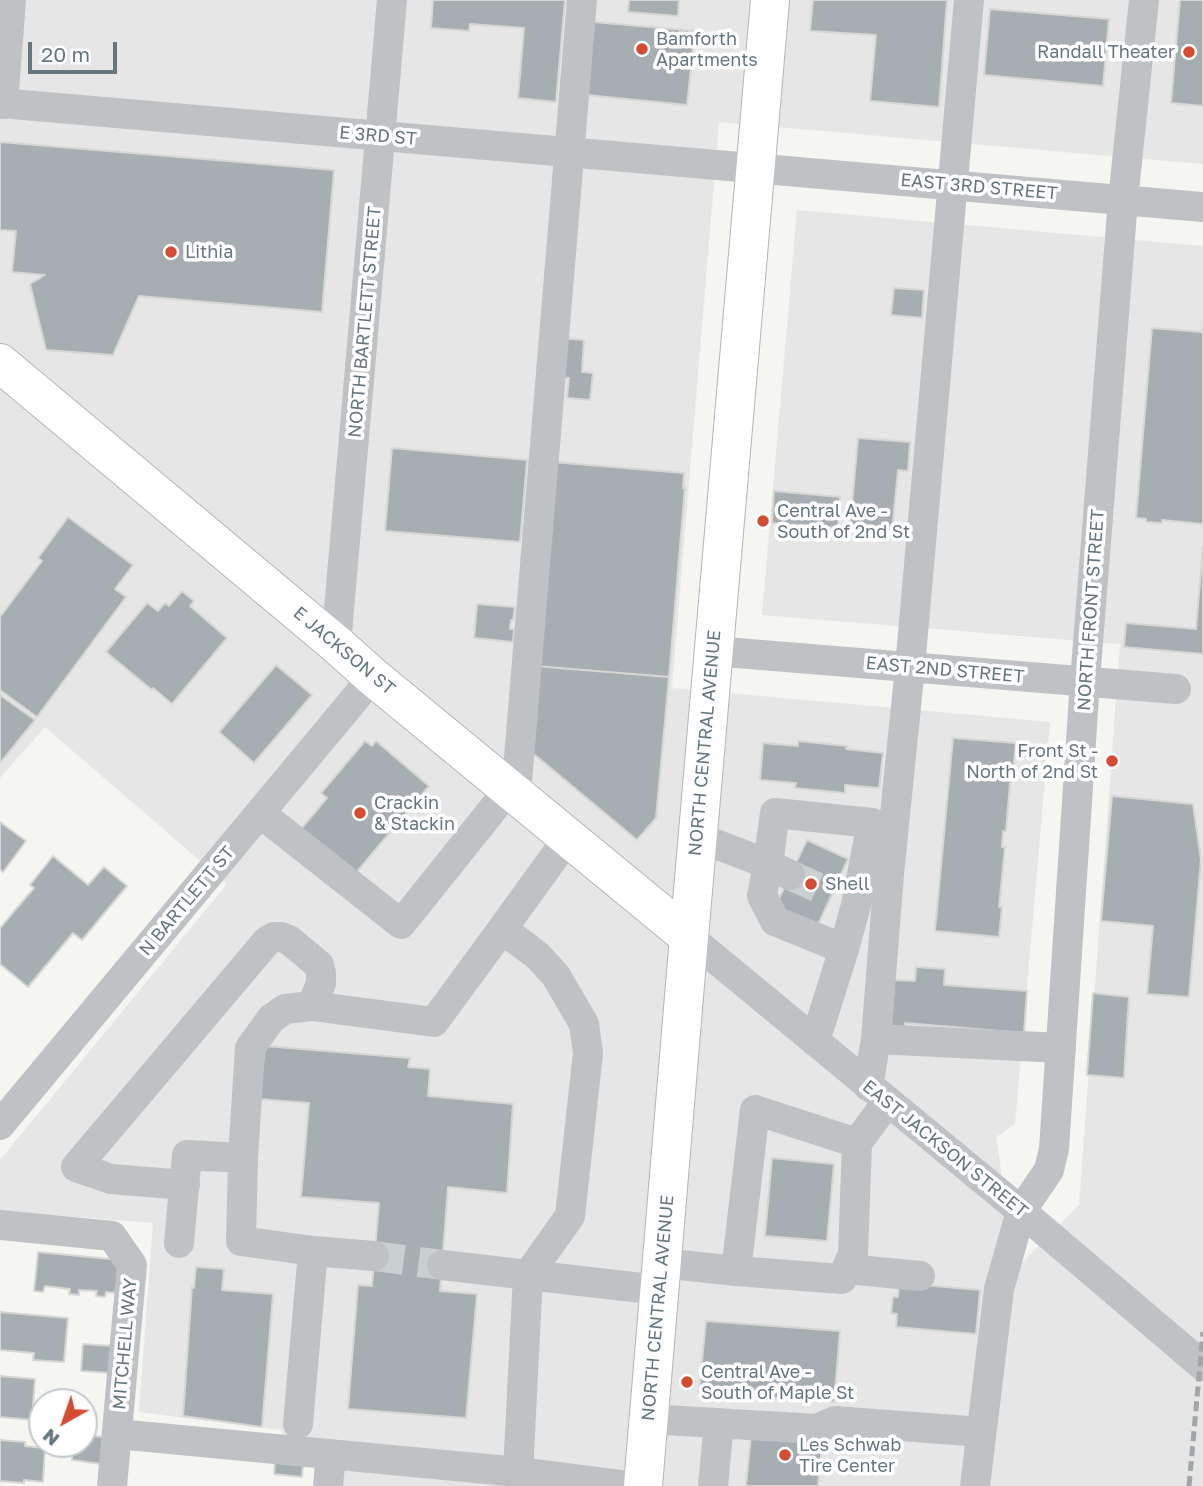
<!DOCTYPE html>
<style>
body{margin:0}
#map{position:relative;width:1203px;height:1486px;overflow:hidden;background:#f5f5f2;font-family:"Golos Text",sans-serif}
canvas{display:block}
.north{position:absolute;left:28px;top:1388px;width:70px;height:70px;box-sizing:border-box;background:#fff;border:2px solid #c2c9cc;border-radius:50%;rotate:220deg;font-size:19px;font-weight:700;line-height:28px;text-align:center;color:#667780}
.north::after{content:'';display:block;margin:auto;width:24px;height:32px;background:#d64b31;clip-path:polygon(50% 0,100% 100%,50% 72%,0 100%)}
.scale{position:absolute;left:28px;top:42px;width:89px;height:32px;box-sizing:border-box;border:4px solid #667780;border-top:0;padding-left:9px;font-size:21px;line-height:24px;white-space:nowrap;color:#667780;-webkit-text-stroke:5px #fff;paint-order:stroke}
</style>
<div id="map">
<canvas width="1203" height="1486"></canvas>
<div class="north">N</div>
<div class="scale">20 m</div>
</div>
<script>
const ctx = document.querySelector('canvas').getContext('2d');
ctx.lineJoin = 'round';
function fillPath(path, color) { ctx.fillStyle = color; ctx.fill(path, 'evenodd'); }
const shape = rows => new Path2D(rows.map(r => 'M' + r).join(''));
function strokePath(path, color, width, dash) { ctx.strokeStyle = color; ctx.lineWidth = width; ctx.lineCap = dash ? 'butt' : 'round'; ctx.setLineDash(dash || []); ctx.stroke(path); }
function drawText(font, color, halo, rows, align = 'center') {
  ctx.font = font + ' "Golos Text",sans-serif'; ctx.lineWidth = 7; ctx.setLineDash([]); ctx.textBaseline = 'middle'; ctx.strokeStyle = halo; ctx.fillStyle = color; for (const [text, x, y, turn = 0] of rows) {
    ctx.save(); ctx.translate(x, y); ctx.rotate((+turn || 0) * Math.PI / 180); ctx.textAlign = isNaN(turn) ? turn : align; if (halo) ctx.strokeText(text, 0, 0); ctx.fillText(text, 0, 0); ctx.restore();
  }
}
const built = shape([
 [0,0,1203,0,1203,164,719,122,672,688,1050,722,1015,1124,996,1137,1016,1269,1079,1205,1120,644,762,615,797,210,1203,246,1203,1486,342,1486,288,1441,280,1430,139,1412,153,1223,0,1211,0,1160,227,884,45,727,0,778]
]);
const building = shape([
 [433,0,565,0,556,102,518,98,524,28,470,24,469,31,431,28,433,0],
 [629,0,679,0,678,16,628,12,629,0],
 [813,0,947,0,939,107,870,101,876,35,810,31,813,0],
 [1180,0,1203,0,1203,106,1171,103,1180,0],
 [990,9,1109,19,1103,86,984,75,990,9],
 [594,22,695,31,687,105,587,95,594,22],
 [0,142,334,170,322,312,139,296,113,355,46,350,30,284,45,275,12,272,16,231,0,230,0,142],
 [894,288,924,290,922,318,891,315,894,288],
 [1203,326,1203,524,1162,520,1162,523,1146,522,1146,519,1136,518,1152,328,1202,332,1203,326],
 [558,338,584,340,582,372,593,373,590,400,567,398,569,378,555,377,558,338],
 [858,438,910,442,908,471,898,470,892,531,850,527,858,438],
 [392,448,527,460,520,542,385,531,392,448],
 [552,462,684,473,683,488,685,487,669,677,535,666,552,462],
 [774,491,840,497,838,528,772,523,774,491],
 [68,517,133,565,115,589,126,597,37,717,0,690,0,617,42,561,38,558,68,517],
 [1203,548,1203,654,1124,647,1126,623,1196,629,1203,548],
 [182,591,194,601,190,606,227,638,172,704,153,688,152,690,106,652,147,603,158,611,165,603,169,606,182,591],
 [477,604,515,607,513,620,511,620,510,629,514,629,513,642,474,638,477,604],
 [276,665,312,695,254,763,219,732,276,665],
 [535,666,669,677,656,818,637,840,529,750,535,666],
 [0,695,35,720,0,763,0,695],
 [953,738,1016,743,1013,772,1011,772,1006,831,1003,831,1002,847,1005,847,999,907,1002,907,999,937,935,931,953,738],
 [365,741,372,746,376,741,429,786,355,874,301,829,327,798,321,793,365,741],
 [798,741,847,746,846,749,883,753,879,788,845,785,845,793,795,788,796,783,760,780,763,743,798,746,798,741],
 [1112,796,1193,804,1201,860,1189,997,1147,994,1153,926,1101,921,1112,796],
 [0,822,26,841,3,872,0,869,0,822],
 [807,840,848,859,817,927,775,907,807,840],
 [53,856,88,885,104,867,127,886,82,940,73,933,28,987,0,964,0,928,34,888,30,885,53,856],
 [916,967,945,969,944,985,1027,991,1024,1033,905,1023,905,1030,891,1029,894,980,915,981,916,967],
 [1093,993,1129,997,1124,1078,1087,1075,1093,993],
 [265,1046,410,1058,408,1067,430,1069,428,1096,513,1104,507,1193,448,1187,440,1291,477,1294,466,1418,348,1409,358,1285,372,1286,379,1203,301,1197,309,1103,259,1099,265,1046],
 [772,1158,834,1164,827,1241,765,1236,772,1158],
 [38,1252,120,1260,117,1293,106,1292,105,1297,96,1296,97,1291,79,1290,79,1295,69,1294,70,1289,45,1286,43,1292,34,1291,38,1252],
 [196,1267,224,1269,222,1290,273,1294,262,1427,183,1416,192,1287,194,1288,196,1267],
 [899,1283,980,1290,976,1334,896,1327,897,1314,891,1313,893,1297,898,1297,899,1283],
 [0,1312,68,1318,64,1362,33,1360,34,1353,0,1350,0,1312],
 [706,1321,840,1331,834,1402,699,1392,706,1321],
 [83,1344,112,1346,110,1373,81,1371,83,1344],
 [0,1376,35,1379,32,1420,0,1417,0,1376],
 [84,1435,104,1437,101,1464,72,1460,73,1444,84,1444,84,1435],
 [751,1436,822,1443,818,1486,746,1486,751,1436],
 [0,1440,25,1442,25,1446,45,1448,43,1482,24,1480,24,1483,0,1481,0,1440],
 [275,1462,303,1465,302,1477,274,1474,275,1462]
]);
const minorTunnel = shape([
 [790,875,832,894],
 [374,1256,442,1265]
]);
const minor = shape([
 [0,103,1203,207],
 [3,104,11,0],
 [336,644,392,0],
 [713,651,1176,689],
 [516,794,582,0],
 [260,813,401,924,509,789],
 [697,837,768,864,762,896,775,921,844,949,815,1041],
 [790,875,768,864,775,813,872,823,856,905,844,949],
 [689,937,1021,1211,1203,1366],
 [876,1039,1061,1048],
 [868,1086,876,1039,889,874,910,667,969,0],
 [0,1125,373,677],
 [857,1143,888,1101],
 [243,1158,250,1048,271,1019,285,1009,312,1006,434,1022,500,932],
 [185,1185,111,1179,76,1167,267,941,274,937,281,937,289,940,319,965,321,973,321,983,312,1006],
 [0,1225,112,1236,132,1265,112,1486],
 [179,1243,187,1155,243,1158,241,1241,313,1251,298,1424],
 [313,1251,374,1256],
 [662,1263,736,1271,755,1110,857,1143,853,1254,842,1279,736,1271],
 [442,1265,659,1290],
 [847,1269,920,1276],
 [649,1419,816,1429,835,1421,981,1432],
 [117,1434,518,1472,628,1486],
 [518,1472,528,1275,570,1216,588,1053,584,1024,556,976,538,956,514,938,500,932,568,838],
 [328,1486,331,1454],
 [713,1486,719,1423],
 [975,1486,999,1289,1021,1211,1049,1170,1054,1149,1085,681,1123,200,1144,0]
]);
const major = shape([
 [0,363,336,644,373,677,689,937],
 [643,1486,689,937,770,0]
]);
const rail = shape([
 [1189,1486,1203,1332]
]);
const markers = [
 [642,49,7,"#d64b31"],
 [1189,52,7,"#d64b31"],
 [171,252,7,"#d64b31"],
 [763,521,7,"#d64b31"],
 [1112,761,7,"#d64b31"],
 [360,813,7,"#d64b31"],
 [811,884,7,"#d64b31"],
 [687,1382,7,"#d64b31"],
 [785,1455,7,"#d64b31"]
];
const poiNames = [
 ["Bamforth",656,39],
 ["Apartments",656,60],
 ["Randall Theater",1175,52,"right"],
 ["Lithia",185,252],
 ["Central Ave -",777,511],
 ["South of 2nd St",777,532],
 ["Front St -",1098,751,"right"],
 ["North of 2nd St",1098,772,"right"],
 ["Crackin",374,803],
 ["& Stackin",374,824],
 ["Shell",825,884],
 ["Central Ave -",701,1372],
 ["South of Maple St",701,1393],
 ["Les Schwab",799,1445],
 ["Tire Center",799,1466]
];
const streetNames = [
 ["E 3RD ST",378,136,5],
 ["EAST 3RD STREET",979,187,5],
 ["NORTH BARTLETT STREET",365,322,-85],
 ["NORTH FRONT STREET",1091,610,-86],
 ["E JACKSON ST",344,651,40],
 ["EAST 2ND STREET",945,670,5],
 ["NORTH CENTRAL AVENUE",705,743,-85],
 ["N BARTLETT ST",187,901,-50],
 ["EAST JACKSON STREET",945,1149,39],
 ["NORTH CENTRAL AVENUE",658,1308,-85],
 ["MITCHELL WAY",125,1344,-85]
];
fillPath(built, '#e5e6e5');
fillPath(building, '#a6aeb2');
strokePath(building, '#d6d6d4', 2);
strokePath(minorTunnel, '#cacfd0', 30, [30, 15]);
strokePath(major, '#b2b6b9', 40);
strokePath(minor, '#bec2c5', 30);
strokePath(major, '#fff', 38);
strokePath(rail, '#a0a6aa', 5, [10, 5]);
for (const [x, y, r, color] of markers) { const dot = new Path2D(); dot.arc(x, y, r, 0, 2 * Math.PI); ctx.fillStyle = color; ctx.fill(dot); strokePath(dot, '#fff', 2.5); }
drawText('18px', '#667780', '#fff', poiNames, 'left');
drawText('18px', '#667780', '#fff', streetNames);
</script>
